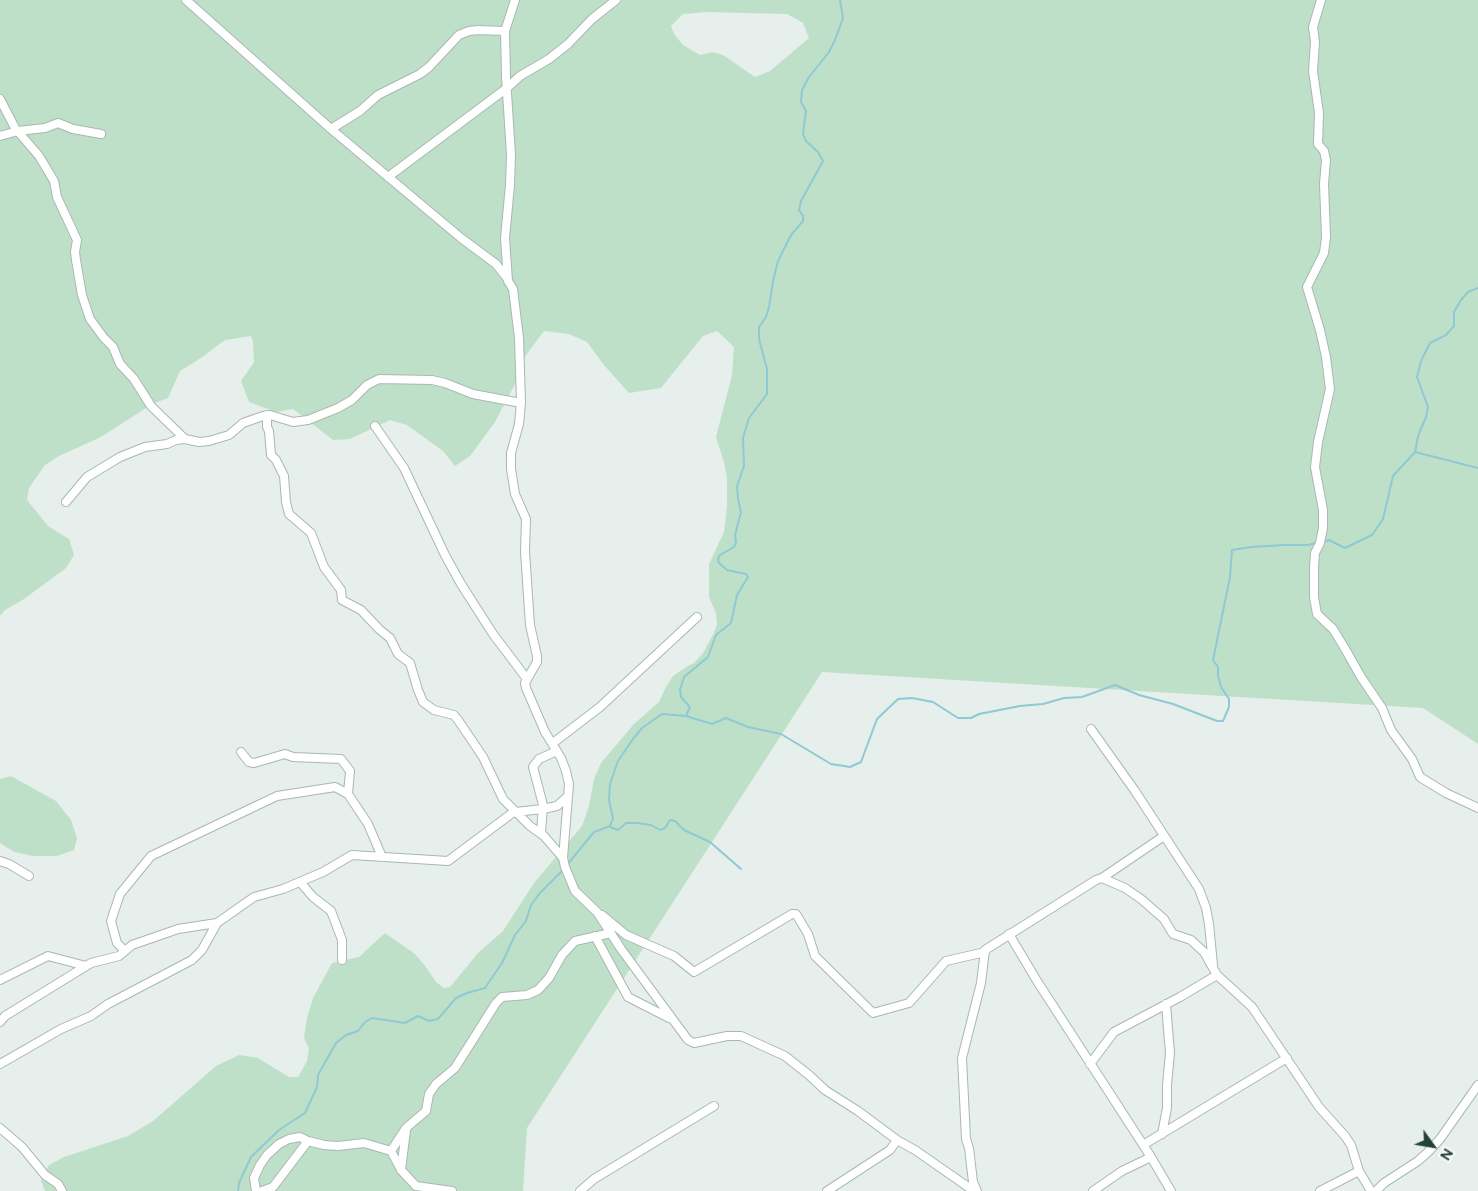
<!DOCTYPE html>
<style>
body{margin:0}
#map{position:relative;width:1478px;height:1191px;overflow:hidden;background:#e6efeb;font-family:Figtree,sans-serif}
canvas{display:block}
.north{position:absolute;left:1408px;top:1121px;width:50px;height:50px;-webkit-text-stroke:4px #f7fbf9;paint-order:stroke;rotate:122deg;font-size:14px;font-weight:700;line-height:20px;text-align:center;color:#24423a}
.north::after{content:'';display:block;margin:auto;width:18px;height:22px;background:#24423a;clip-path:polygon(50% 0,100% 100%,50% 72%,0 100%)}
</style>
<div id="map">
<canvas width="1478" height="1191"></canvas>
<div class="north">N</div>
</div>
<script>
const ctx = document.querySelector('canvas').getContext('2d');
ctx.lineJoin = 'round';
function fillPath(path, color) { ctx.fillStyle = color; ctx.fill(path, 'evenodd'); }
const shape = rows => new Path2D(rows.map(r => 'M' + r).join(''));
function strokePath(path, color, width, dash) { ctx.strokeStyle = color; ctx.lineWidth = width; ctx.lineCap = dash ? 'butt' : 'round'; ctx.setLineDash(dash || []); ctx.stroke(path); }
const green = shape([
 [0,0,1478,0,1478,744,1423,708,822,672,527,1128,523,1191,45,1191,41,1181,49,1165,64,1157,128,1136,153,1121,216,1066,239,1055,258,1058,289,1077,298,1077,307,1061,309,1048,304,1038,307,1018,313,998,332,963,359,957,385,933,415,954,426,967,436,982,444,988,450,987,478,953,503,931,534,883,582,826,589,806,594,779,601,763,634,724,659,702,666,687,673,676,686,667,694,663,703,653,714,633,717,624,716,613,709,597,709,564,724,532,727,507,727,478,724,462,716,437,732,375,734,347,717,331,703,336,661,388,629,393,603,364,587,342,569,334,544,331,520,363,515,384,495,422,470,456,455,466,443,451,407,425,390,420,350,439,333,440,293,409,276,412,249,402,241,381,254,362,253,341,251,336,225,340,201,358,180,371,168,398,152,404,101,437,59,456,45,465,29,488,27,500,48,526,69,539,74,555,66,568,24,599,5,610,0,616],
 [706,12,787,14,803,23,809,38,770,71,755,77,723,55,713,52,700,55,683,45,674,34,671,26,683,14],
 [11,776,56,801,71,820,77,838,74,850,57,856,33,856,14,852,0,843,0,779]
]);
const stream = shape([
 [1415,452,1418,436,1426,417,1428,407,1417,377,1421,361,1430,343,1446,335,1454,326,1454,312,1461,300,1468,292,1478,288],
 [1323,542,1329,540,1345,548,1372,535,1383,519,1393,476,1415,452,1478,468],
 [686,716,690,707,681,697,680,690,684,677,708,657,716,635,731,623,737,595,748,577,746,574,727,570,719,563,718,559,720,555,734,547,736,542,735,535,741,512,738,499,737,486,744,466,743,438,749,418,767,394,767,369,759,339,759,327,766,317,769,307,773,281,778,261,791,235,803,221,803,216,799,210,801,201,823,161,818,152,806,141,803,134,806,111,801,102,802,90,809,77,829,52,835,40,843,18,840,0],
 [610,827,618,830,626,823,637,823,651,825,660,830,665,828,670,820,675,821,684,830,710,842,741,869],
 [567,865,594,832,610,826,613,818,609,800,610,784,618,761,633,739,642,728,662,714,686,716,712,724,726,718,748,727,781,734,831,764,850,767,861,762,877,719,898,699,912,698,933,702,958,718,971,718,979,714,1020,706,1043,704,1064,698,1082,697,1115,685,1139,695,1173,704,1217,721,1223,721,1229,707,1229,699,1221,687,1218,676,1218,667,1213,660,1230,577,1232,550,1251,547,1284,545,1308,545,1316,543],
 [238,1191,239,1183,251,1157,279,1130,305,1113,317,1087,318,1075,336,1043,346,1035,358,1031,365,1022,372,1018,405,1023,418,1016,429,1021,438,1019,456,998,467,993,485,988,502,963,515,935,526,921,531,905,540,893,563,870]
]);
const minor = shape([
 [186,0,331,129,461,238,496,264,507,278],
 [515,0,505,31,506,77,511,155,510,185,505,238,508,281,513,289,519,338,521,403,519,424,511,453,511,469,515,494,526,519,525,552,530,625,537,656,537,662,525,683,526,688,545,732,561,758,566,771,569,784,563,858,565,867,575,891,597,912,621,949,688,1040,694,1043,727,1036,741,1036,785,1056,809,1075,825,1090,858,1111,897,1140,915,1150,974,1191],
 [1321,0,1313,27,1315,42,1313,71,1319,113,1318,144,1324,151,1326,160,1324,184,1326,237,1324,253,1307,287,1320,330,1326,357,1330,389,1318,442,1315,467,1323,510,1323,528,1320,543,1315,553,1314,567,1314,597,1317,614,1333,629,1344,647,1361,677,1382,708,1391,730,1412,759,1420,777,1446,793,1478,808],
 [0,99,15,128,39,156,54,181,57,197,77,240,75,252,76,260,82,295,90,319,104,338,113,347,120,364,134,379,151,406,185,439],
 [331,129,360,111,378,95,420,74,429,67,459,35,469,31,478,30,505,31],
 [0,136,18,131,45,128,58,123,73,129,101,134],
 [388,177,507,88,520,76,549,59,568,44,592,19,616,0],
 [267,415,267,427,269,431,271,455,276,460,284,476,286,502,289,514,311,533,324,567,341,590,342,600,361,610,380,630,390,638,398,654,410,663,418,690,423,702,434,710,454,715,458,720,483,757,503,799,530,826,544,836,563,858],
 [375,426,404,468,445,555,461,584,493,634,527,679],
 [66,502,87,477,120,457,145,447,167,444,176,440,185,439,199,442,209,441,229,435,243,423,263,416,270,415,293,422,308,420,338,408,352,400,367,385,379,379,432,380,445,383,473,394,521,403],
 [1091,729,1135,791,1199,889,1206,908,1209,924,1213,965],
 [553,743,600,707,697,617],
 [241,752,249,762,254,763,285,754,293,757,341,759,350,771,348,794,368,824,382,857],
 [541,833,543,805,533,767,539,759,557,751],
 [0,861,9,864,29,876],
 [1102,878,1164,836],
 [300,882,313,897,331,911,342,940,342,960],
 [602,915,626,935,674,956,694,972,792,914,796,914,808,934,815,956,873,1013,909,1003,946,961,985,952],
 [1009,934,1037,981,1151,1157,1171,1191],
 [595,936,628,997,669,1018],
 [125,951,117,943,111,921,120,894,151,856,277,796,335,787,348,794],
 [0,980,48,956,86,966],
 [0,1022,5,1016,91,963,119,956,132,945,178,929,217,923,254,897,283,889,323,872,352,855,448,861,511,814,515,812,543,809,557,806,568,796],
 [0,1064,61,1029,91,1016,108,1004,192,960,202,950,217,923],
 [1090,1064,1114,1032,1180,997,1217,975],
 [0,1128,22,1147,45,1175,58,1184,62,1191],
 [1162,1134,1167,1108,1167,1085,1170,1053,1166,1004],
 [1143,1145,1287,1058],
 [391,1151,406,1128,426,1111,429,1094,436,1084,455,1068,496,1003,502,997,527,995,538,990,549,978,562,955,575,941,611,933],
 [401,1170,406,1130],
 [256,1191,254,1178,260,1165,267,1155,279,1144,289,1139,300,1137,308,1141,324,1145,338,1146,364,1143,391,1151,401,1170,416,1186,452,1191],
 [262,1191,273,1187,308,1141],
 [580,1191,594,1179,714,1106],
 [827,1191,890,1150,897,1140],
 [977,1191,973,1182,969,1148,966,1139,962,1058,981,983,985,950,1096,880,1102,878,1125,888,1141,899,1164,919,1173,934,1191,940,1204,952,1217,975,1252,1007,1319,1107,1345,1136,1351,1145,1359,1171,1371,1191],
 [1093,1191,1122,1171,1151,1157],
 [1320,1191,1359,1171],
 [1376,1191,1384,1183,1418,1161,1428,1152,1440,1139,1478,1085]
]);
fillPath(green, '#bfe0c8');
strokePath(stream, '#8ec9d4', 2);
strokePath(minor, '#a8b8b2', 10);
strokePath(minor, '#fff', 8);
</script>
